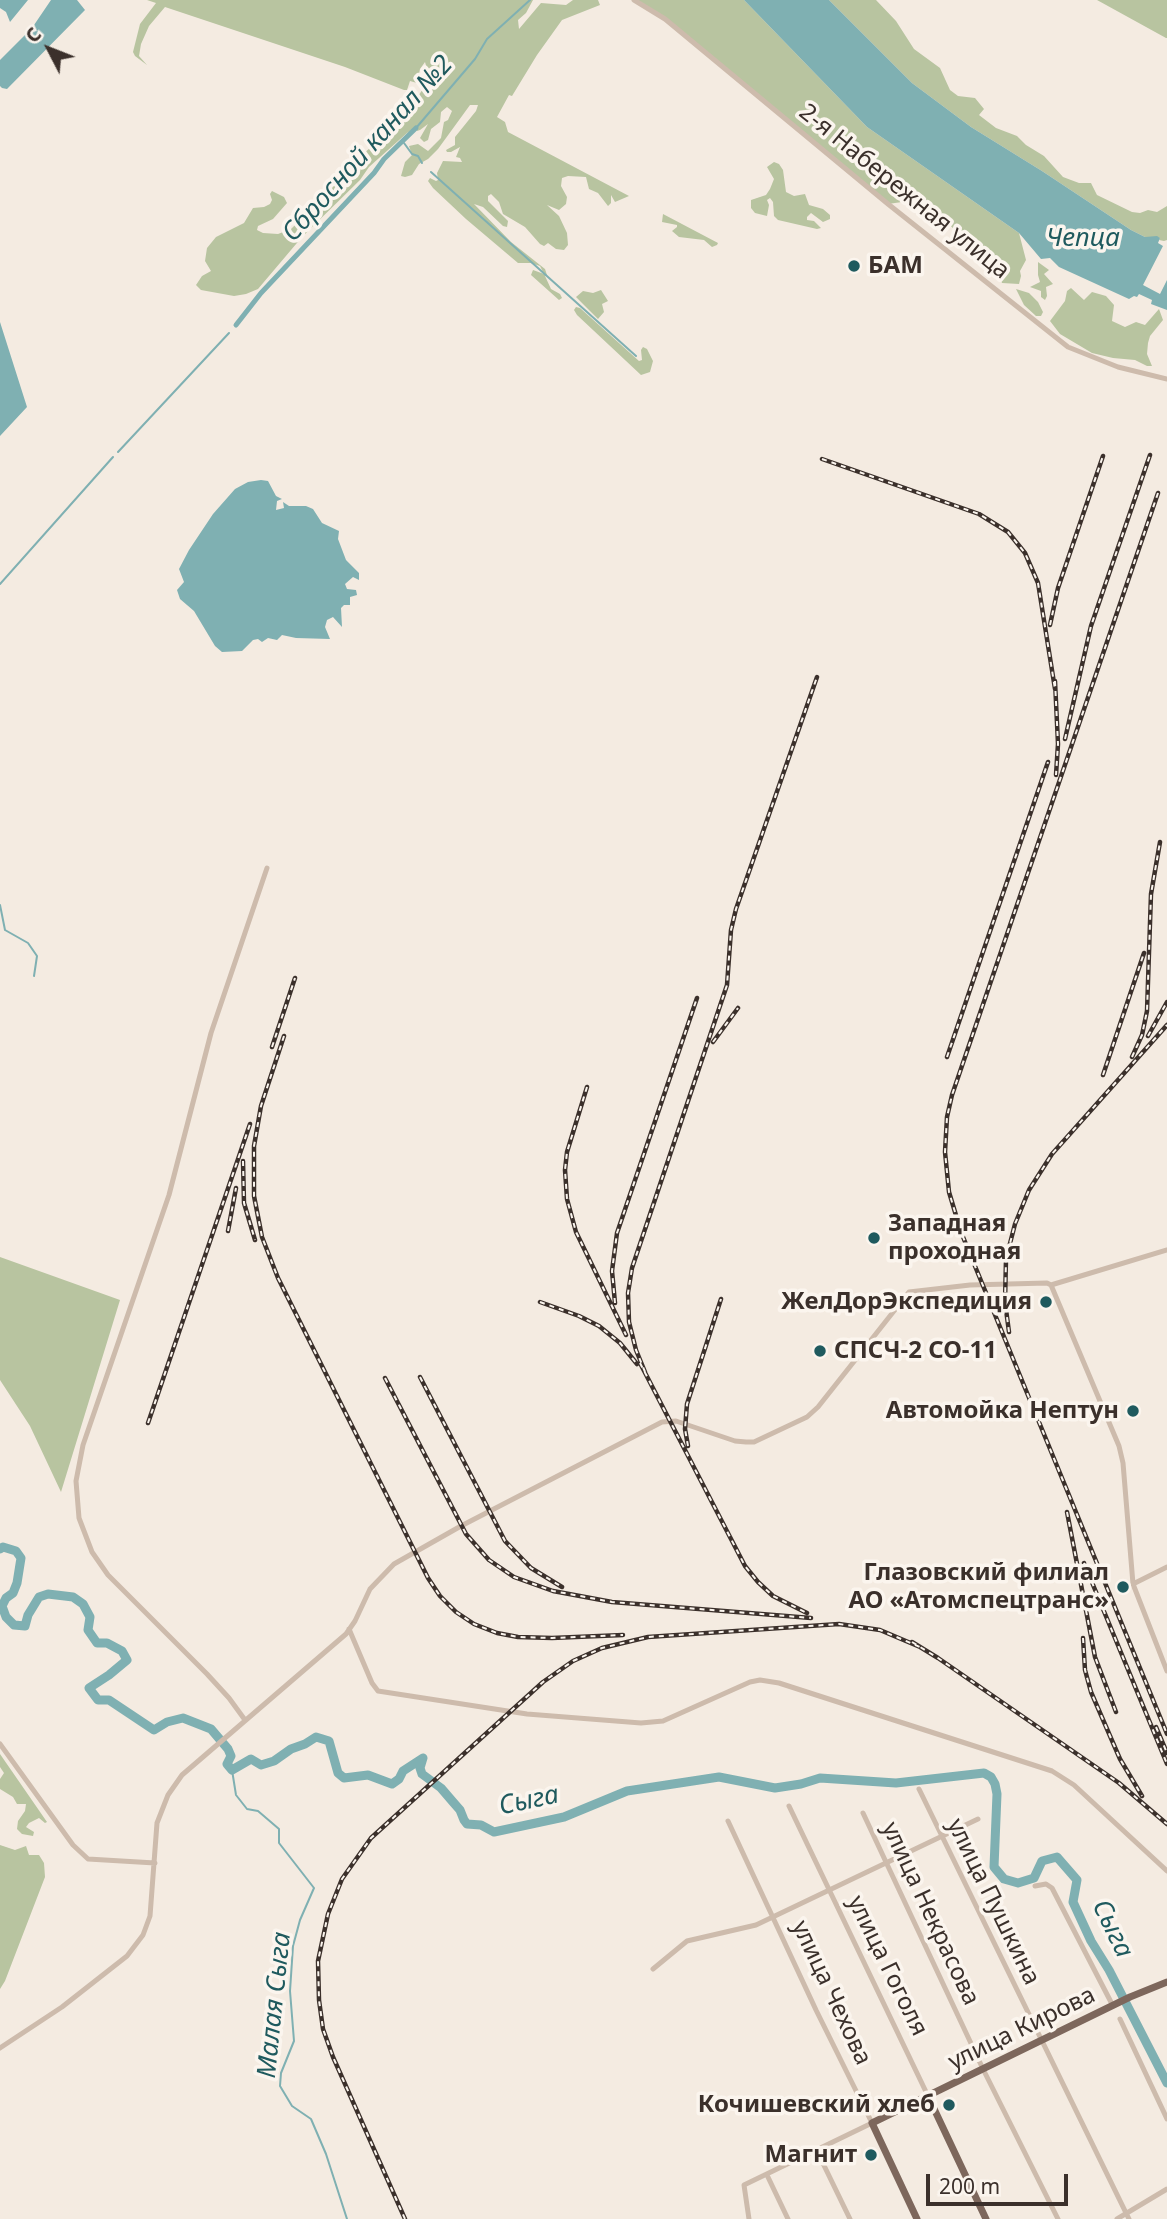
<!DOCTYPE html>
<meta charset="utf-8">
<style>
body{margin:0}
#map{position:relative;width:1167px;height:2219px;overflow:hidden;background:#f4ebe1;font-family:"Noto Sans",sans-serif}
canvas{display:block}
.north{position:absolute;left:14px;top:14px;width:70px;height:70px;-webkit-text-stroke:5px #fbf5ee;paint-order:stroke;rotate:312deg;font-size:19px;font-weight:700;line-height:28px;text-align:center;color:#3b302b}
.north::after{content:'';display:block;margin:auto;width:24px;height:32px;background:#3b302b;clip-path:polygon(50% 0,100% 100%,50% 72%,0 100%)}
.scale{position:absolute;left:926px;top:2174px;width:142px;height:32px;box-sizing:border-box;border:4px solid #3b302b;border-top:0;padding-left:9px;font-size:21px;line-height:24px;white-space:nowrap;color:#3b302b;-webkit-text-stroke:5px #fbf5ee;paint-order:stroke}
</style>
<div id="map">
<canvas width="1167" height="2219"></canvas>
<div class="north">С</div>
<div class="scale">200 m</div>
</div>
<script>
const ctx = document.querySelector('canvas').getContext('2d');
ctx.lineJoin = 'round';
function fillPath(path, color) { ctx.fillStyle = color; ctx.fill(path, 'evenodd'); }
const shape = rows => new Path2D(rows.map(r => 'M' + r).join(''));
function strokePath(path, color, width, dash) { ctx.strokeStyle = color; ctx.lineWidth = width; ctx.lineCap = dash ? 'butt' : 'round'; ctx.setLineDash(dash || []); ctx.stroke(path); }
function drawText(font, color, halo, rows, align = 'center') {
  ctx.font = font + ' "Noto Sans",sans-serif'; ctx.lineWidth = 7; ctx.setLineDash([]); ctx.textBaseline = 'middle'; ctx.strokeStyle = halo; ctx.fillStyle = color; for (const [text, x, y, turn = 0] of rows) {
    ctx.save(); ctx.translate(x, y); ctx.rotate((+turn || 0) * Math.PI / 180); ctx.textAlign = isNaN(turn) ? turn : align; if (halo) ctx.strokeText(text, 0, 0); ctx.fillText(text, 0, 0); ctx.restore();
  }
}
const green = shape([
 [147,0,533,0,526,13,518,20,519,29,541,3,566,5,573,0,598,0,600,5,562,20,537,55,512,96,509,95,497,117,505,122,508,132,629,196,615,202,611,195,611,203,608,206,598,193,589,189,586,177,568,176,562,178,561,186,567,197,566,204,559,210,547,205,559,216,567,233,568,245,564,250,556,249,548,243,544,246,540,244,525,227,503,214,499,202,491,194,488,196,488,201,508,221,507,227,503,226,483,207,474,204,511,242,545,269,547,275,545,276,551,289,560,294,562,298,559,300,531,275,533,270,544,274,540,266,531,263,518,263,466,219,433,188,428,181,430,178,436,181,438,180,437,173,443,161,462,162,460,158,456,157,460,147,451,152,447,152,446,150,455,145,455,137,476,111,478,105,470,105,438,149,428,159,419,164,412,175,405,177,401,176,405,162,412,155,409,146,418,144,428,151,441,138,444,122,448,120,452,111,447,107,441,112,440,122,431,129,428,140,424,142,420,138,428,124,420,130,417,131,415,128,407,133,369,167,360,180,302,237,258,289,246,294,234,296,201,290,196,285,202,276,211,271,205,261,207,248,216,237,244,223,253,208,264,207,270,204,272,200,270,194,272,191,284,197,287,203,273,219,258,226,257,230,263,233,278,234,291,229,296,224,298,208,309,210,321,204,323,198,361,156,402,119,430,79,425,62,420,69,417,83,410,81,407,90,404,90,345,67,165,7,149,26,141,44,139,56,147,65,135,56,133,52,140,24,156,3],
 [634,0,744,0,867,127,1019,233,1026,260,1020,271,1021,276,1019,284,1002,283,996,265,980,246,973,240,960,240,955,238,953,235,956,232,953,228,947,223,929,218,911,194,909,194,902,202,888,204,665,19],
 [829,0,876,0,896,21,914,49,940,68,950,90,958,96,975,98,984,109,979,115,996,128,1017,136,1026,145,1044,156,1063,177,1079,183,1091,183,1097,195,1132,212,1140,213,1148,210,1157,212,1167,206,1167,240,1164,241,1159,240,1160,238,1145,237,1131,230,1042,171,971,127,912,83],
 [1097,0,1167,0,1167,38,1166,38],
 [774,162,779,164,783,170,786,192,794,196,805,194,809,205,823,209,830,215,830,219,823,222,811,213,807,217,807,220,814,221,821,228,817,229,778,220,774,216,773,202,770,198,767,200,769,205,767,216,755,213,751,208,751,200,766,195,770,189,774,179,767,167],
 [663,214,718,243,717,245,712,247,704,240,679,237,672,231,677,227,677,225,662,222],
 [1038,262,1049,270,1044,274,1053,284,1046,287,1047,296,1045,300,1041,297,1041,291,1030,287,1040,282,1038,275],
 [1071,288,1084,300,1092,292,1106,296,1114,305,1112,321,1125,327,1136,322,1145,325,1159,309,1163,320,1150,336,1148,343,1147,354,1152,366,1147,366,1135,360,1113,358,1092,353,1060,334,1050,321,1065,301,1067,291],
 [1016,289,1029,293,1038,302,1043,312,1041,316,1036,316,1024,305],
 [601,290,608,301,602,304,604,312,598,319,576,297,583,291,593,293],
 [576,307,580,308,639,361,642,360,641,350,643,347,647,349,653,361,650,372,641,375,577,315,574,310],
 [0,1257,120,1300,61,1492,30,1426,0,1380],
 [0,1754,47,1822,45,1823,39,1818,29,1823,26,1827,34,1832,33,1836,22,1834,17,1829,18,1821,25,1811,26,1804,17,1804,13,1797,0,1789,0,1779,4,1773,0,1767],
 [0,1845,15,1850,26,1846,29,1855,39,1855,44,1863,45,1877,5,1981,0,1989]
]);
const water = shape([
 [0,0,28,0,10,22,6,12,0,8],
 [51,0,77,0,85,10,7,89,2,88,0,86,0,60,32,28],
 [744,0,829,0,912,83,971,127,1042,171,1131,230,1145,237,1157,236,1160,238,1158,243,1163,246,1143,285,1160,294,1167,280,1167,310,1151,304,1152,300,1139,294,1137,297,1134,296,1129,299,1059,267,1050,258,1041,259,1019,233,867,127],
 [0,322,27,407,0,436],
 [261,480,268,481,276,496,282,499,277,501,276,510,284,508,283,502,289,506,306,506,313,509,322,523,339,531,338,539,346,560,359,573,359,580,353,577,345,584,347,589,356,590,357,595,350,597,350,605,344,605,341,608,342,627,333,617,327,620,325,627,330,639,296,638,282,635,277,640,268,638,262,642,258,639,253,640,242,651,222,652,215,646,194,611,180,599,177,590,184,582,179,569,189,550,213,514,235,489,248,482]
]);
const stream = shape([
 [416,128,475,59,487,39,530,0],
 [404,143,412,154,418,156,422,163],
 [431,172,636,356],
 [118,452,229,333],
 [0,584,113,457],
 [0,905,5,930,28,943,37,956,34,976],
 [232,1770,236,1795,247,1809,258,1811,279,1829,279,1843,314,1888,300,1920,293,1946,290,1991,294,2041,281,2073,280,2086,292,2106,311,2119,326,2154,347,2219]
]);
const canal = shape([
 [236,325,261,293,374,173,384,159,416,128]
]);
const river = shape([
 [0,1549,3,1547,16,1551,21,1558,17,1583,13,1593,6,1598,2,1606,6,1617,14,1625,25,1626,28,1615,39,1597,48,1594,73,1597,83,1604,90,1617,88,1630,97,1643,107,1643,122,1651,127,1660,109,1675,89,1688,98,1700,109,1700,154,1730,167,1722,183,1718,211,1729,228,1749,231,1756,227,1764,232,1770,251,1759,261,1765,274,1761,291,1749,305,1744,316,1737,329,1741,338,1773,344,1778,368,1775,392,1784,399,1779,403,1771,423,1758,420,1768,422,1774,441,1788,453,1802,460,1810,464,1820,467,1824,481,1825,494,1832,564,1817,627,1791,719,1777,775,1788,801,1784,820,1778,896,1783,984,1773,991,1777,995,1784,997,1794,994,1867,1004,1879,1018,1883,1034,1878,1042,1861,1057,1857,1077,1880,1073,1902,1091,1941,1109,1970,1167,2083]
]);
const minor = shape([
 [634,0,665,19,888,204,1068,347,1118,367,1167,379],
 [1051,1285,1119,1446,1123,1463,1133,1584,1167,1671],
 [1133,1584,1167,1567],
 [349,1629,372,1683,378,1691,527,1714,641,1723,663,1721,750,1682,760,1680,779,1683,1052,1771,1074,1785,1167,1871],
 [245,1720,229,1698,207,1674,108,1575,92,1552,79,1518,76,1481,83,1445,169,1195,211,1033,267,868],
 [0,1744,73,1845,88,1859,155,1863],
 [919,1789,1129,2219],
 [789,1806,928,2096],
 [863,1813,983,2069,1058,2219],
 [728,1821,816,2010,872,2123,744,2185,749,2219],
 [1035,1886,1046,1884,1052,1888,1113,2006],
 [653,1969,687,1941,756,1925,978,1819],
 [1120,2019,1167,2119],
 [0,2048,62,2007,127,1956,143,1935,150,1916,157,1823,168,1795,182,1775,346,1634,355,1621,370,1589,394,1564,461,1526,662,1422,676,1421,735,1441,746,1442,754,1442,807,1417,818,1407,909,1292,970,1285,1047,1283,1051,1285,1167,1250],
 [817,2151,850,2219],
 [767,2175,788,2219],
 [1117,2219,1167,2189]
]);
const major = shape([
 [928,2096,986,2219],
 [917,2219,872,2123,1130,1997,1167,1982]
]);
const rail = shape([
 [822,459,979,514,1008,532,1025,553,1038,583,1055,689],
 [1158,493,952,1095,947,1117,945,1152,949,1192,961,1232,1167,1734],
 [1050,625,1058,588,1103,456],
 [1055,681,1058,744,1056,775],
 [1065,739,1091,626,1150,455],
 [284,1036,261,1106,254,1146,254,1196,262,1237,278,1278,428,1578,440,1596,456,1612,474,1624,497,1633,518,1637,552,1638,623,1635],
 [1148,1036,1167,1002],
 [713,1042,738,1008],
 [272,1047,295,978],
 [947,1057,1048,762],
 [1132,1057,1142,1035,1147,1011,1151,894,1160,842],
 [1103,1075,1144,953],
 [587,1087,567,1152,565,1170,567,1199,576,1232,626,1335],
 [243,1161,244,1203,255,1240],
 [228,1231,236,1188],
 [540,1302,579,1316,599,1326,620,1343,637,1364],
 [615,1303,612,1271,617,1233,697,998],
 [1009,1332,1005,1302,1006,1259,1015,1224,1029,1190,1052,1154,1167,1025],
 [640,1363,745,1566,758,1582,773,1596,807,1613],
 [645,1372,636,1350,629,1322,628,1293,632,1268,727,985,731,930,736,909,817,677],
 [420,1377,505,1541,531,1568,562,1587],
 [385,1378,466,1534,489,1560,514,1577,553,1591,612,1602,811,1618],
 [148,1423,250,1124],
 [688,1446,685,1429,687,1404,721,1299],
 [1067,1512,1095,1657,1116,1712],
 [1084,1563,1167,1764],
 [1083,1638,1085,1670,1091,1692,1120,1759,1142,1796],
 [912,1642,938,1658,1119,1783,1167,1824],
 [1156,1727,1167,1753],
 [405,2219,333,2057,323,2029,319,2000,318,1961,328,1914,342,1879,371,1838,543,1682,573,1661,602,1648,648,1637,839,1624,880,1630,920,1647]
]);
const markers = [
 [854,266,7,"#1f5a5e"],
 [874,1238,7,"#1f5a5e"],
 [1046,1302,7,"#1f5a5e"],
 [820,1351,7,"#1f5a5e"],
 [1133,1411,7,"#1f5a5e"],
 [1123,1587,7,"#1f5a5e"],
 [949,2105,7,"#1f5a5e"],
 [871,2155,7,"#1f5a5e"]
];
const streetNames = [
 ["2-я Набережная улица",904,192,39],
 ["улица Пушкина",993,1902,64],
 ["улица Некрасова",930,1914,65],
 ["улица Гоголя",887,1966,64],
 ["улица Чехова",831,1993,65],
 ["улица Кирова",1022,2029,-26]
];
const poiNames = [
 ["БАМ",868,266,"left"],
 ["Западная",888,1224,"left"],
 ["проходная",888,1252,"left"],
 ["ЖелДорЭкспедиция",1032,1302],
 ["СПСЧ-2 СО-11",834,1351,"left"],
 ["Автомойка Нептун",1119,1411],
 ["Глазовский филиал",1109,1573],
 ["АО «Атомспецтранс»",1109,1601],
 ["Кочишевский хлеб",935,2105],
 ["Магнит",857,2155]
];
const waterNames = [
 ["Сбросной канал №2",368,149,-48],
 ["Чепца",1083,239],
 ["Сыга",529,1801,-12],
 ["Сыга",1112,1929,64],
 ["Малая Сыга",275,2005,-84]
];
fillPath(green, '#b8c4a0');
fillPath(water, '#7fb0b2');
strokePath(stream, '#7fb0b2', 2);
strokePath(canal, '#7fb0b2', 5);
strokePath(river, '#7fb0b2', 9);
strokePath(minor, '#cdbbac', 5);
strokePath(major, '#7d675c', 7);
strokePath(rail, '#3b302b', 4.5);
strokePath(rail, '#fbf5ee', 2, [5]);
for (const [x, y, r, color] of markers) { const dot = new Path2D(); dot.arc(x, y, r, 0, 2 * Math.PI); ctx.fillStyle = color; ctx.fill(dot); strokePath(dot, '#fbf5ee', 2.5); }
drawText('24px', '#3b302b', '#fbf5ee', streetNames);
drawText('bold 24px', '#3b302b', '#fbf5ee', poiNames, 'right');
drawText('italic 26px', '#1f5a5e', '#fbf5ee', waterNames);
</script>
